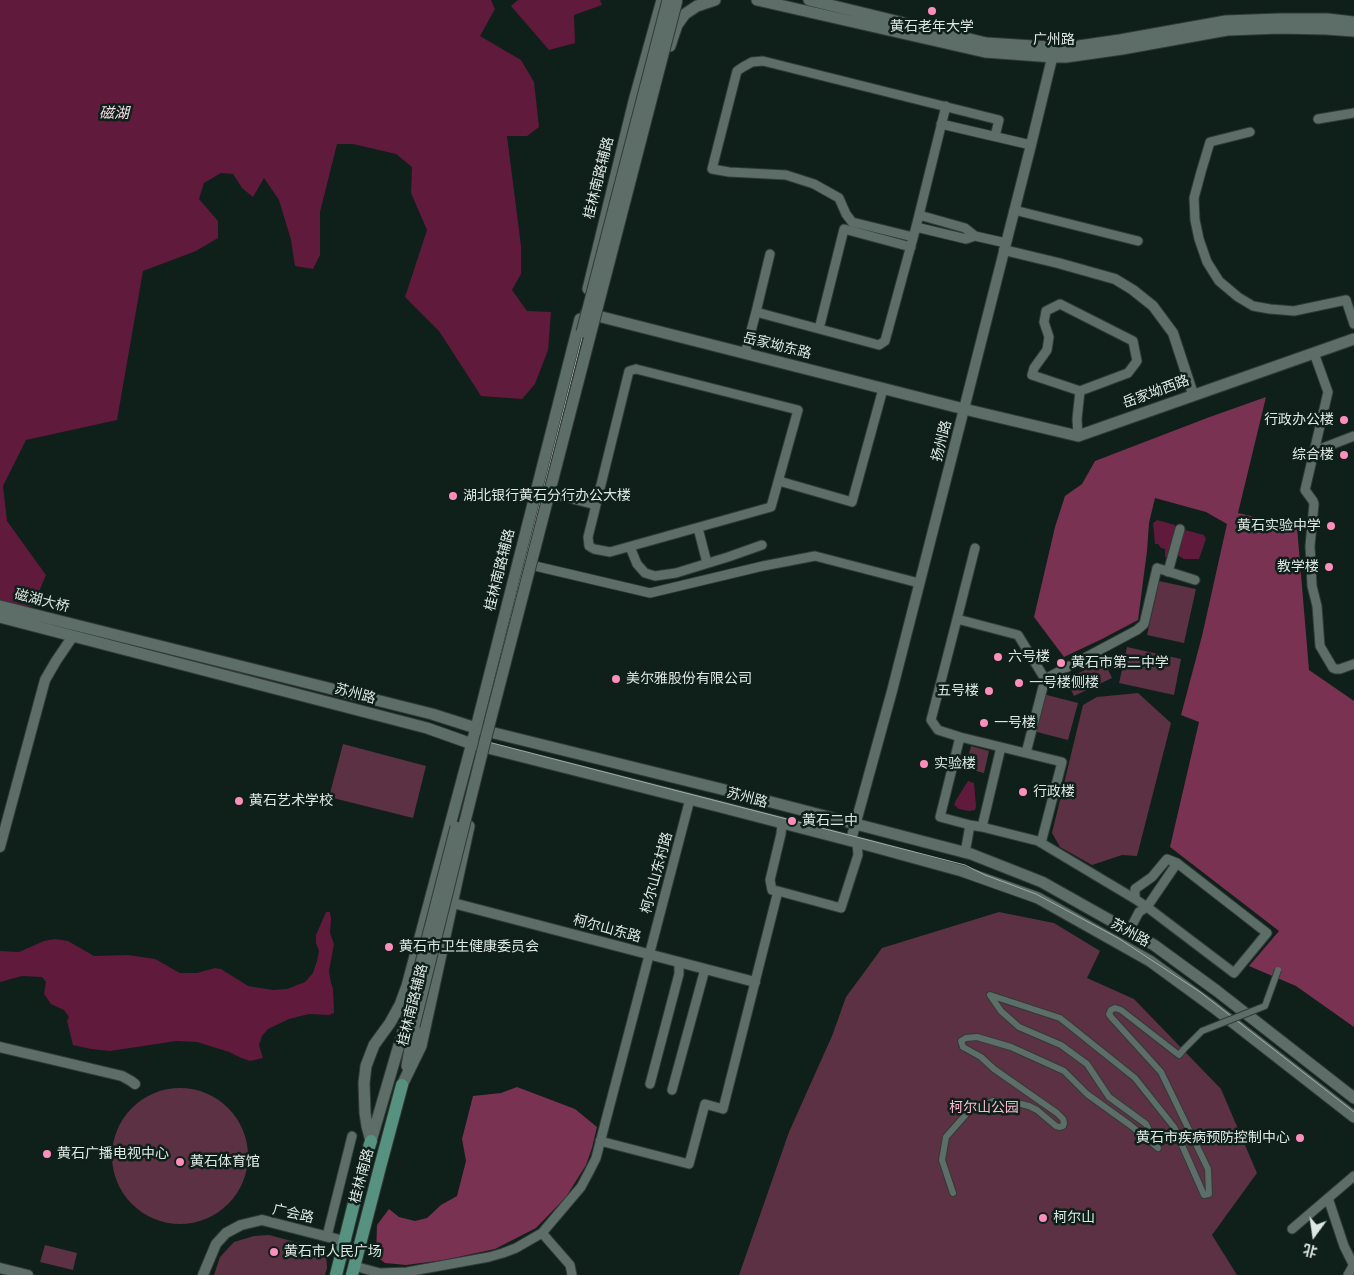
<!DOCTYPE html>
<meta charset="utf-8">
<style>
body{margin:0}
#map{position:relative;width:1354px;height:1275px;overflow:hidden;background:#0f1f1a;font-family:Rubik,"Noto Sans SC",sans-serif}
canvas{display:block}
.north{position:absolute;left:1289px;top:1210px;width:50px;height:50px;-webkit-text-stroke:4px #0f1f1a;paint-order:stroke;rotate:194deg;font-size:14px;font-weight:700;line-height:20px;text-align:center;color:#dde7e3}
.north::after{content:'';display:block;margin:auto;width:18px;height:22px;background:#dde7e3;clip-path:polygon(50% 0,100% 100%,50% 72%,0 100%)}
</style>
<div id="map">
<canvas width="1354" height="1275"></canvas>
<div class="north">北</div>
</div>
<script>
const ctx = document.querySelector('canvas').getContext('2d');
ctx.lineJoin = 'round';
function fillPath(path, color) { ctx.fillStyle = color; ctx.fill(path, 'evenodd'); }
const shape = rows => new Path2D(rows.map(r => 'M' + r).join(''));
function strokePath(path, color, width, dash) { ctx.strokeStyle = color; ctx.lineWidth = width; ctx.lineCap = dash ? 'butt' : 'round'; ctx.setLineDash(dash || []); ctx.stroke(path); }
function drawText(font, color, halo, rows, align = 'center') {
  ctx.font = font + ' Rubik,"Noto Sans SC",sans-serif'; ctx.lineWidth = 5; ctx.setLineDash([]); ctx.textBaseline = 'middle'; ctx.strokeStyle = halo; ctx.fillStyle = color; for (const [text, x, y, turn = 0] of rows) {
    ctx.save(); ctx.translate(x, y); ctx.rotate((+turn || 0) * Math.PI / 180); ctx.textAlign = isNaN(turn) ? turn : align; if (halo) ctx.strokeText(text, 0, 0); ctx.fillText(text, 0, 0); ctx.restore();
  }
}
const green = shape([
 [1159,581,1196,589,1184,643,1147,635],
 [1127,647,1181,659,1174,695,1119,683],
 [1104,661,1112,678,1074,696,1066,679],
 [1138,693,1171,723,1137,856,1122,855,1092,865,1060,847,1052,833,1083,705,1097,697],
 [1043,694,1078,703,1068,740,1033,731],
 [343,744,426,766,413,818,329,797],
 [971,746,989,751,984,773,965,768],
 [999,912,1054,923,1100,951,1087,978,1134,999,1221,1089,1257,1173,1212,1235,1237,1275,739,1275,789,1132,832,1036,846,997,882,948],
 '112 1156a68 68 0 1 1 136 0a68 68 0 1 1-136 0Z',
 [269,1235,318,1248,326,1253,327,1268,325,1275,214,1275,220,1257,234,1242,254,1236],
 [45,1245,77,1253,73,1270,40,1262]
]);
const forest = shape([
 [1266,397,1238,513,1297,527,1309,670,1354,701,1354,1027,1296,986,1249,966,1279,931,1170,847,1199,722,1181,715,1202,636,1227,524,1206,512,1155,498,1149,523,1147,551,1138,620,1102,639,1064,657,1034,617,1055,527,1065,496,1082,484,1095,461,1207,418],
 [517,1087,575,1109,597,1127,592,1148,586,1165,566,1197,536,1228,495,1249,444,1260,406,1265,385,1263,376,1256,377,1225,389,1209,399,1217,415,1221,427,1218,441,1205,457,1196,466,1161,462,1139,473,1096,501,1093]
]);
const water = shape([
 [0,0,491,0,495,9,480,36,521,60,534,82,539,127,527,136,507,136,521,246,521,274,512,290,527,311,551,312,548,350,535,384,522,399,481,396,439,331,405,297,427,230,411,193,412,167,396,154,353,144,337,144,320,212,320,255,313,269,295,266,291,240,279,200,264,178,253,197,242,188,233,174,221,173,204,183,199,199,218,221,218,238,196,251,143,271,117,420,26,440,3,486,7,521,46,575,33,606,10,610,0,607],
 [518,0,600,0,602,5,574,15,575,43,549,50,511,6],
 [1157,520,1175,525,1176,530,1168,558,1165,557,1165,549,1161,548,1158,544,1155,544,1153,523],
 [1185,530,1204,535,1206,539,1199,559,1184,559,1177,555,1183,532],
 [968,781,974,783,976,806,975,810,969,811,959,809,954,805,956,800],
 [326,912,330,912,331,919,330,933,334,944,329,971,331,983,333,989,334,1013,329,1015,309,1014,289,1019,268,1029,262,1036,259,1045,263,1058,250,1061,239,1057,229,1052,197,1042,176,1041,110,1051,91,1049,73,1045,67,1021,69,1017,64,1010,51,1004,44,994,46,982,42,977,22,976,0,982,0,951,19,952,44,941,55,939,68,941,94,956,128,955,155,959,180,973,197,973,215,968,221,969,248,986,273,990,287,989,305,982,313,973,317,961,319,951,316,943,316,935]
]);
const pedestrian = shape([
 [953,1193,942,1160,946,1137,969,1111,993,1101,1009,1104,1021,1104,1029,1106,1037,1110,1056,1126,1059,1127,1063,1126,1064,1123,1063,1119,1057,1113,994,1069,981,1057,963,1047,961,1041,966,1038,977,1037,1011,1047,1064,1071,1087,1094,1130,1125,1158,1148,1146,1124,1109,1097,1087,1064,1061,1045,1019,1027,1001,1011,990,995,1060,1018,1135,1078,1174,1127,1204,1195,1209,1194,1208,1169,1161,1072,1111,1017,1109,1014,1111,1010,1115,1008,1121,1010,1179,1055,1184,1049]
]);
const minor = shape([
 [1318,119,1354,113],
 [941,124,1031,145],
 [1250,132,1210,142,1201,172,1194,198,1195,220,1199,239,1207,262,1219,281,1238,297,1253,306,1270,309,1294,311,1346,300,1354,324],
 [1014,210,1138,241],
 [919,215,965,228,975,236,1006,243],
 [916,227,966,239,975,236],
 [913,237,852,222,846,214,839,198,814,184,786,175,729,172,712,169,737,71,743,67,752,62,763,61,999,120,995,136],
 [770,254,756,312,879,345,885,341,916,227,946,106],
 [819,329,844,229,911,247],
 [1314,353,1328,392,1305,490,1313,501,1314,504,1310,546,1312,586,1317,606,1320,646,1333,668,1336,669,1340,669,1354,664],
 [745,354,756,312],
 [636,369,798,410,771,507,610,552,594,549,589,546,588,537,596,505,629,371,636,369],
 [1078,436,1077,419,1080,391,1128,373,1137,361,1133,341,1060,304,1046,311,1044,322,1049,337,1047,350,1034,368,1032,375,1080,391],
 [1315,451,1354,436],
 [779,481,852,502,883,389],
 [553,494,596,505],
 [698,528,707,563],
 [630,547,637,564,645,573,655,576,676,573,728,557,762,545],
 [535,566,650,593,763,566,815,556,919,583],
 [1168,572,1180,529],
 [957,619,975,548],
 [960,737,938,730,931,720,957,619,1018,635,1045,679],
 [1001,747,1062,762,1041,843],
 [1026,753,1045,679,1137,630,1144,624,1157,568,1195,580],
 [982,827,1038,841,1135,899,1147,907,1234,973,1267,933,1177,863,1147,907,1139,912,1129,931],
 [965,853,970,825,982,827,1001,747,960,737,940,817,970,825],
 [778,891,841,908,858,855,857,842],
 [1135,899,1135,889,1152,877,1167,859,1177,863],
 [650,1084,679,974,679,962],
 [672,1090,705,969],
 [600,1141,689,1164,705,1104,723,1109,778,891,772,890,770,880,781,834,782,823],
 [1328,1198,1344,1246,1354,1266],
 [1292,1229,1354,1176],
 [542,1233,570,1265,572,1275],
 [327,1236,352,1136],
 [354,1266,380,1273,407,1272,489,1257,503,1253,516,1248,542,1233,581,1187,589,1172,596,1158,690,799],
 [1348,1275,1353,1266]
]);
const tertiary = shape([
 [1004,250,1058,263,1115,279,1133,290,1153,306,1173,333,1193,394],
 [851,840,892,691,964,409,1031,145,1054,50],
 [0,847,45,680,56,661,73,636],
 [453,903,755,982],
 [0,1047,122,1076,131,1081,135,1084],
 [0,1268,28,1275],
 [203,1275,216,1244,226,1233,241,1225,262,1220,344,1241]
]);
const secondary = shape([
 [757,0,985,52,1053,57,1066,57,1122,49,1227,30,1280,28,1326,29,1354,31],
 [809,0,986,43,1065,48,1120,40,1226,21,1280,19,1327,19,1354,22],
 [670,46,677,25,685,14,697,6,715,0],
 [588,289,634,101,662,0],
 [586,313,964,409,1078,436,1354,339],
 [0,606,432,714,482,730,721,789,971,854,1042,882,1154,945,1217,991,1354,1098],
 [0,617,427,728,472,744,500,751,717,806,871,846,962,871,1038,898,1150,961,1213,1007,1354,1117],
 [407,1066,414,1026],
 [402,1085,421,1046,469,826],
 [371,1141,367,1126,365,1113,364,1083,366,1066,374,1045,390,1023,400,1005,407,986,476,728,580,319],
 [371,1141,406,1021]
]);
const primary = shape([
 [336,1275,364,1163,371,1141],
 [352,1275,380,1167,402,1085]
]);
const tram = shape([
 [668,0,484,723,482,733,483,739,488,742,965,865,985,875,1036,894,1118,938,1200,992,1354,1112]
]);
const pedestrianBridge = shape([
 [1184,1049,1202,1031,1265,1006,1278,970]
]);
const secondaryBridge = shape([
 [582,332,668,0],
 [406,1021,456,827],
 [414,1026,485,741,677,0]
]);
const markers = [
 [932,11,5,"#fe8ebc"],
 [1344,420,5,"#fe8ebc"],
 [1344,455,5,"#fe8ebc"],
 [453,496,5,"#fe8ebc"],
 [1331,526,5,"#fe8ebc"],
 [1329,567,5,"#fe8ebc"],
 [998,657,5,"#fe8ebc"],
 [1061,663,5,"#fe8ebc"],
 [616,679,5,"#fe8ebc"],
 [1019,683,5,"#fe8ebc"],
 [989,691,5,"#fe8ebc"],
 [984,723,5,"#fe8ebc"],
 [924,764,5,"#fe8ebc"],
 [1023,792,5,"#fe8ebc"],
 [239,801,5,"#fe8ebc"],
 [792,821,5,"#fe8ebc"],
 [389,947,5,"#fe8ebc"],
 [1300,1138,5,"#fe8ebc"],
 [47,1154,5,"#fe8ebc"],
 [180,1162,5,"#fe8ebc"],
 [1043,1218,5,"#fe8ebc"],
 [274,1252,5,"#fe8ebc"]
];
const poiNames = [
 ["黄石老年大学",932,27,"center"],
 ["行政办公楼",1334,420,"right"],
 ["综合楼",1334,455,"right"],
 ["湖北银行黄石分行办公大楼",463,496],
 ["黄石实验中学",1321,526,"right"],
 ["教学楼",1319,567,"right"],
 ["六号楼",1008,657],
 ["黄石市第二中学",1071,663],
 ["美尔雅股份有限公司",626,679],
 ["一号楼侧楼",1029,683],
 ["五号楼",979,691,"right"],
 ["一号楼",994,723],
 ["实验楼",934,764],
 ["行政楼",1033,792],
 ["黄石艺术学校",249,801],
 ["黄石二中",802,821],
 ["黄石市卫生健康委员会",399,947],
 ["黄石市疾病预防控制中心",1290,1138,"right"],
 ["黄石广播电视中心",57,1154],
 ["黄石体育馆",190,1162],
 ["柯尔山",1053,1218],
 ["黄石市人民广场",284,1252]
];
const streetNames = [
 ["广州路",1054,40],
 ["桂林南路辅路",599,178,-76],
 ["岳家坳东路",777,346,14],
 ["岳家坳西路",1156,392,-20],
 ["扬州路",942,441,-76],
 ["桂林南路辅路",500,570,-76],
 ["磁湖大桥",42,601,14],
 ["苏州路",355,694,15],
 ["苏州路",747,798,15],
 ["柯尔山东村路",657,873,-75],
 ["柯尔山东路",607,929,15],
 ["苏州路",1130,933,29],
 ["桂林南路辅路",413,1005,-76],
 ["桂林南路",362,1176,-75],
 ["广会路",293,1214,13]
];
const parkNames = [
 ["柯尔山公园",984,1108]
];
const waterNames = [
 ["磁湖",114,114]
];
fillPath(green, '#5c3143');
fillPath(forest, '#7a3252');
fillPath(water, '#601a3b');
strokePath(pedestrian, '#313a36', 8);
strokePath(minor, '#313a36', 11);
strokePath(tertiary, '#313a36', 12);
strokePath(secondary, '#313a36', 13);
strokePath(primary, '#313a36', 14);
strokePath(pedestrian, '#5c6e67', 6);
strokePath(minor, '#5c6e67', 9);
strokePath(tertiary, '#5c6e67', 10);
strokePath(secondary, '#5c6e67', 11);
strokePath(primary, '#56927f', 12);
strokePath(tram, '#9faba7', 1);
strokePath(pedestrianBridge, '#313a36', 8, []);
strokePath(secondaryBridge, '#313a36', 13, []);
strokePath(pedestrianBridge, '#5c6e67', 6);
strokePath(secondaryBridge, '#5c6e67', 11);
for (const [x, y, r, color] of markers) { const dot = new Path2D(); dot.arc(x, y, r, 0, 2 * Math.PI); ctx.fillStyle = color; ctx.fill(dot); strokePath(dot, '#0f1f1a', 2); }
drawText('14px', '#dde7e3', '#0f1f1a', poiNames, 'left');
drawText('14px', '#dde7e3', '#0f1f1a', streetNames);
drawText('14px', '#fbb9d1', '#0f1f1a', parkNames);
drawText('italic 15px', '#f5dde5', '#0f1f1a', waterNames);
</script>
